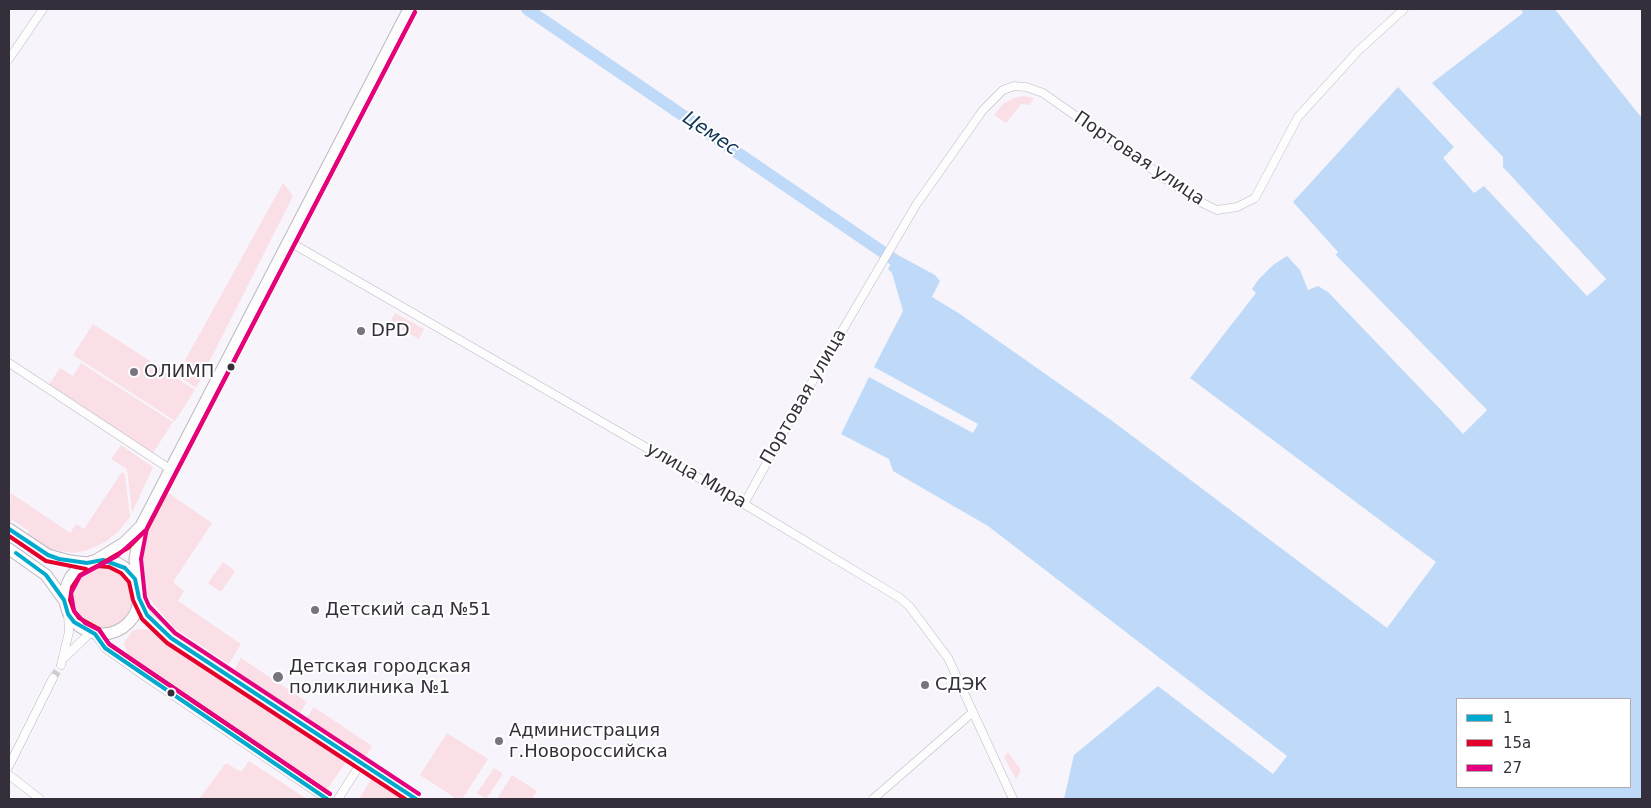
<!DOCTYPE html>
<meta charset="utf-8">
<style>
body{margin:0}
#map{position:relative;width:1651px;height:808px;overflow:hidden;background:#f8f4fb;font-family:"DejaVu Sans",sans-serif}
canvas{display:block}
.frame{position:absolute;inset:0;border:10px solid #352f3b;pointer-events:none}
.legend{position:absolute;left:1456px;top:698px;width:175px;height:90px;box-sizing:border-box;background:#fff;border:1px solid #aeacb1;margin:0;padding:6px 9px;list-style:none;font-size:15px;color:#352f3b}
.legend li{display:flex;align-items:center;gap:10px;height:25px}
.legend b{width:25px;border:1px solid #aeacb1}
</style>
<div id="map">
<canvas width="1651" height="808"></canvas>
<div class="frame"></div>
<ul class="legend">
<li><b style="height:6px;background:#00a9ce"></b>1</li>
<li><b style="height:6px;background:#e4002b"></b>15а</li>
<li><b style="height:6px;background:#e5007d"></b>27</li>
</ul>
</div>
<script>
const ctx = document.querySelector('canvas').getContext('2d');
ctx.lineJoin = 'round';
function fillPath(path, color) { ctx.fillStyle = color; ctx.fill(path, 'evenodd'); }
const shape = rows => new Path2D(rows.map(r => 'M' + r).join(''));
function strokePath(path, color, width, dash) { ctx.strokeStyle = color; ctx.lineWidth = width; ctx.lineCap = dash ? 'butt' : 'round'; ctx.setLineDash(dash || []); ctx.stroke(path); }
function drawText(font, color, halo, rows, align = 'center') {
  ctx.font = font + ' "DejaVu Sans",sans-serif'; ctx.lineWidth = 4; ctx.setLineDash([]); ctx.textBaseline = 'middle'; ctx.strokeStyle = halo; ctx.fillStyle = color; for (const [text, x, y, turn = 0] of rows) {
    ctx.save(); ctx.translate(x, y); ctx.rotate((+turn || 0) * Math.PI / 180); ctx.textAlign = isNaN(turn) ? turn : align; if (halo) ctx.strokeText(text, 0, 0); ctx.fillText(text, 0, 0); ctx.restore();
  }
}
const green = shape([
 [1023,96,1034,98,1029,105,1021,104,1006,123,994,115,1003,104,1014,98],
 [283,183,293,196,196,388,177,375],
 [395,313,424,329,419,339,390,323],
 [93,324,195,390,175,421,73,355],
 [81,363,173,422,153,453,48,386,60,368,73,376],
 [121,445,153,467,132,513,127,469,111,459],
 [122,472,125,474,130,517,118,532,105,542,88,550,74,553,48,549,26,537,29,531,12,520,9,523,11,493,70,533,76,524,84,529],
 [164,490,212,523,173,582,184,591,178,601,241,644,229,664,174,628,148,597,143,584,141,563,143,541,148,522],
 [223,562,235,571,221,592,208,583],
 '72 597a31 31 0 1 1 62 0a31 31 0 1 1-62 0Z',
 [140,629,151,630,347,761,326,791,128,655,124,643,132,631],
 [241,658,307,702,300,713,234,670],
 [314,707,372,746,365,757,307,717],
 [447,733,488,759,462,799,457,799,420,775],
 [1008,752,1021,770,1016,779,1004,757],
 [249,761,307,799,199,799,226,763,241,772],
 [494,768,503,774,486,799,477,793],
 [512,775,537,791,532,799,497,799],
 [372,778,405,799,359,799]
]);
const water = shape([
 [1521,9,1555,9,1642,118,1642,799,1064,799,1074,755,1158,686,1273,774,1287,756,988,526,893,471,889,459,841,434,869,377,973,433,978,424,874,367,903,311,892,273,888,269,896,254,935,275,940,281,932,297,960,314,1111,420,1387,628,1436,562,1190,378,1256,293,1252,289,1258,280,1273,265,1287,256,1300,270,1308,290,1318,286,1328,292,1463,433,1486,411,1334,257,1338,252,1293,202,1398,87,1454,147,1443,158,1474,193,1484,186,1587,296,1606,279,1503,167,1503,157,1432,83,1523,13],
 [1457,699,1630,699,1630,787,1457,787]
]);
const pier = shape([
 [1555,9,1558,9,1642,114,1642,118],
 [1500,167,1606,279,1593,291,1591,289,1603,279],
 [1334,253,1487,410,1463,434,1406,370,1463,430,1483,410,1372,296,1362,295,1332,258]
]);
const river = shape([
 [527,9,893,259]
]);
const minorTunnel = shape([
 [53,678,61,665]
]);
const minor = shape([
 [9,59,43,9],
 [288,241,744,504,900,598,910,607,948,658,1013,799],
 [9,363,170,469],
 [744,504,798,406,916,205,983,110,1003,90,1014,86,1026,87,1043,93,1196,200,1217,210,1237,207,1255,198,1298,117,1358,51,1404,9],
 [139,598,147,615,171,638,416,799],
 [95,634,105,648,143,675,327,799],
 [65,657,90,633],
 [61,665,69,632,68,614],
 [9,766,53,678],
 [9,775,40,799],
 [338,799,361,763],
 [873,799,973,712]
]);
const highway = shape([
 [9,529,48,555,70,561,87,563],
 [9,549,46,575,64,600],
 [98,559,124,543,140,527],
 '65 597a37 37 0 1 1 74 0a37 37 0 1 1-74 0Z',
 [138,587,135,559,141,526,409,9]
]);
const bus1 = shape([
 [9,529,48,555,59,559,87,563,103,560,125,568,135,579,139,598,147,615,171,638,416,799],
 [16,553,46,575,64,600,68,614,74,622,95,634],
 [95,634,105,648,327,799]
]);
const bus2 = shape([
 [9,536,46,561,86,569],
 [99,565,128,548,147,529,415,12],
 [330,794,147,670,109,644,99,629,79,618,74,611,70,600,72,587,80,575,97,566,109,567,121,573,129,582,133,600,142,619,167,643,405,799]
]);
const bus3 = shape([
 [415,12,147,528,141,559,145,597,149,606,175,633,419,794],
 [145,531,117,556,80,576,71,593,74,611,85,623,99,630,109,644,330,794]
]);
const markers = [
 [361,331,5,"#79747e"],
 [231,367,4.5,"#352f3b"],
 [134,372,5,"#79747e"],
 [315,610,5,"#79747e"],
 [278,677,6,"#79747e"],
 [925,685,5,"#79747e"],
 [171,693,4.5,"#352f3b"],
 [499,741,5,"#79747e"]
];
const streetNames = [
 ["Портовая улица",1139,159,34],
 ["Портовая улица",804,397,-60],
 ["улица Мира",696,476,30]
];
const poiNames = [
 ["DPD",371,331],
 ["ОЛИМП",144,372],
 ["Детский сад №51",325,610],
 ["Детская городская",289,667],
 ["поликлиника №1",289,688],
 ["СДЭК",935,685],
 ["Администрация",509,731],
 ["г.Новороссийска",509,752]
];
const waterNames = [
 ["Цемес",710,134,34]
];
fillPath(green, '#fbdfe6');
fillPath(water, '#bfdaf8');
fillPath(pier, '#f8f4fb');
strokePath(river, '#bfdaf8', 12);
strokePath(minorTunnel, '#d1cdd5', 8, [8, 4]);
strokePath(minor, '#bdb8c1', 9);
strokePath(highway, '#bdb8c1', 13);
strokePath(minor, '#fefdfe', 8);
strokePath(highway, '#fefdfe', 11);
strokePath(bus1, '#00a9ce', 4);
strokePath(bus2, '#e4002b', 4);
strokePath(bus3, '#e5007d', 4);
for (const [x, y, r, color] of markers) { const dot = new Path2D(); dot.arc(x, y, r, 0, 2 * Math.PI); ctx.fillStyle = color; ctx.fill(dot); strokePath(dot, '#fff', 2); }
drawText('18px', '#352f3b', '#fff', streetNames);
drawText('18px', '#352f3b', '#fff', poiNames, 'left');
drawText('italic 19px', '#0f3454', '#fff', waterNames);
</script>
